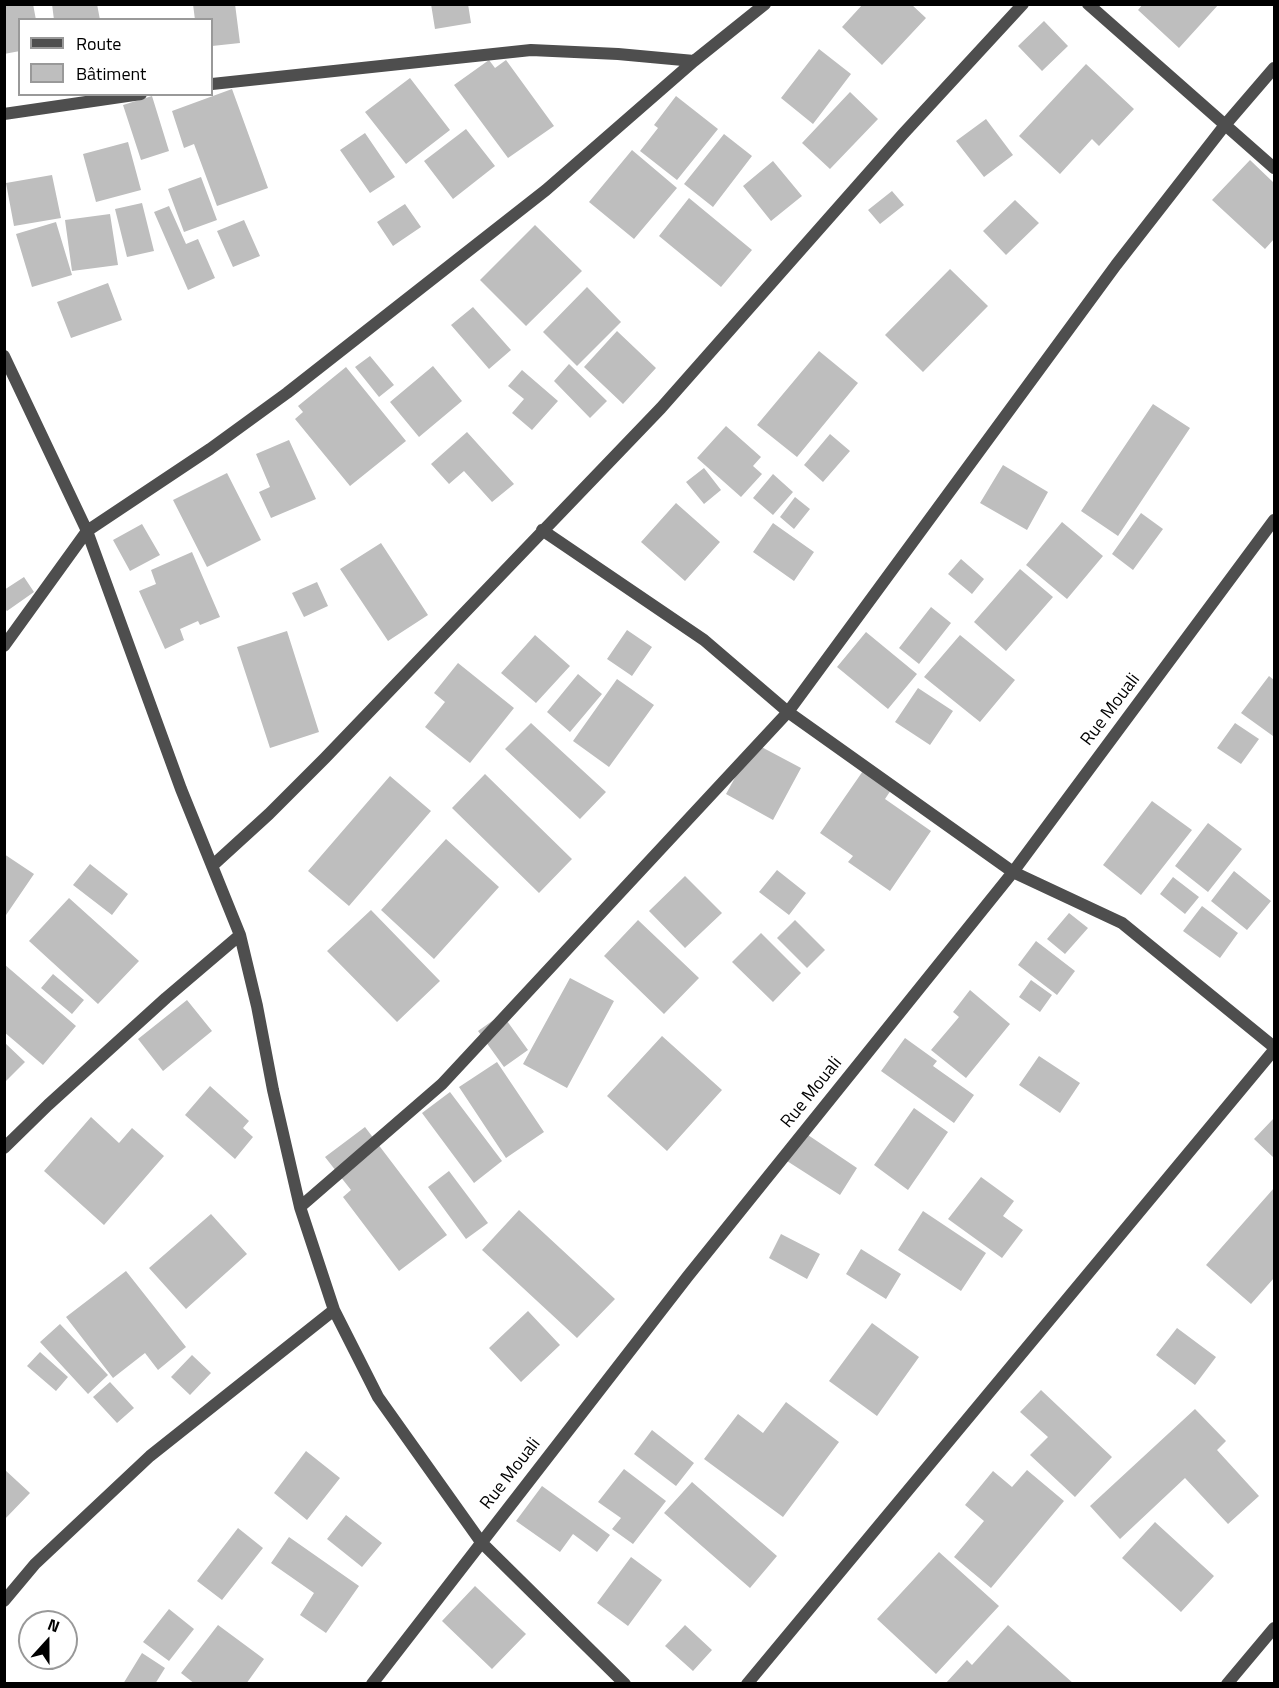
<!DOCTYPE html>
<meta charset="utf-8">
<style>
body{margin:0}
#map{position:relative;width:1279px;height:1688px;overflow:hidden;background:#fff;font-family:"Titillium Web",sans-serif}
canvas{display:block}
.frame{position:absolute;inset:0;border:6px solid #000;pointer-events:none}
.legend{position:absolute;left:18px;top:18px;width:195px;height:78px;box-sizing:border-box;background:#fff;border:2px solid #999;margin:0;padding:8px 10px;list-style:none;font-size:18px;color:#000}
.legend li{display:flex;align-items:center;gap:12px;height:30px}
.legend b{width:30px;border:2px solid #999}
.north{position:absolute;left:18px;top:1610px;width:60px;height:60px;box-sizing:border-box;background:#fff;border:2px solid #999;border-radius:50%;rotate:21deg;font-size:16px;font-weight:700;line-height:24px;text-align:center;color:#000}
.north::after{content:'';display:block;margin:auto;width:21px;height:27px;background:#000;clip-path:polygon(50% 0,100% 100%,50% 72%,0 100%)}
</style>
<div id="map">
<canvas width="1279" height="1688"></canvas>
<div class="frame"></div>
<ul class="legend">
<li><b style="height:8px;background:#4e4e4e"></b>Route</li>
<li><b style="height:16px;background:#bebebe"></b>Bâtiment</li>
</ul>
<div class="north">N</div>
</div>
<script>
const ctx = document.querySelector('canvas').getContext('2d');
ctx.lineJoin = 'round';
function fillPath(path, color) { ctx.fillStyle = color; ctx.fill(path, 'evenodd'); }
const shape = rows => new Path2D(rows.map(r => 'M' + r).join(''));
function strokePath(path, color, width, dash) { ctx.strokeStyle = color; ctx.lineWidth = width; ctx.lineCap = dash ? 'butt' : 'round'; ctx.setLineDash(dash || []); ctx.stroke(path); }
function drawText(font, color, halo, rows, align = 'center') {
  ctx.font = font + ' "Titillium Web",sans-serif'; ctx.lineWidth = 5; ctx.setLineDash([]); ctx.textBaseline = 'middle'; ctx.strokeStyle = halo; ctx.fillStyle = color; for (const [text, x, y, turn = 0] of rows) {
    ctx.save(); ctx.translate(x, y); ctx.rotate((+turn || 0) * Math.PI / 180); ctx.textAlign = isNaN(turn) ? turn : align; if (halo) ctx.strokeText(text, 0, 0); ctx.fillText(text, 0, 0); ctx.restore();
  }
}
const building = shape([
 [4,4,33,4,36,20,20,20,20,51,4,54],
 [52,4,97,4,100,20,54,20],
 [193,4,235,4,240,43,212,46,212,20,195,20],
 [431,4,468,4,471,23,435,29],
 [863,4,911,4,926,18,882,65,842,27],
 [1143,4,1219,4,1179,48,1138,10],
 [1044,21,1068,46,1042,71,1018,46],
 [819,49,851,74,813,124,781,98],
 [489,60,495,68,506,60,554,126,508,158,454,85],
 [1086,64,1134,109,1099,146,1092,139,1060,174,1019,136],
 [410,78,450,130,406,164,365,112],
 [232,89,268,188,217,206,194,144,184,148,172,111],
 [850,92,878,119,830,169,802,143],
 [152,96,169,151,141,160,123,105],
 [676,96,718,129,677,180,640,151,658,128,654,125],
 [986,119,1013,155,984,177,956,141],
 [466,129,495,166,453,199,424,161],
 [365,133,395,177,370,193,340,150],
 [724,134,752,156,713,207,684,184],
 [128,142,141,190,96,202,83,154],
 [632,150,677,188,634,239,589,202],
 [1250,160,1274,183,1274,239,1265,249,1212,200],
 [773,161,802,196,771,221,743,186],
 [52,175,61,218,14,226,6,183],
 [201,177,217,220,184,232,168,189],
 [892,191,904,205,880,224,868,210],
 [689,198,752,250,721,287,659,236],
 [1015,200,1039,223,1006,255,983,231],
 [142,203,154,251,127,257,115,209],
 [405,204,421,227,393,246,377,222],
 [169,206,186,244,198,239,215,278,188,290,154,212],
 [110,214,118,265,72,271,65,220],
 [244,220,260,256,233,267,217,231],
 [56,222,72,275,32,287,16,234],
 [535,225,582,271,526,326,480,280],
 [950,269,988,306,923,372,885,335],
 [108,283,122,320,71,338,57,302],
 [587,287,621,322,577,366,543,332],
 [473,307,511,350,489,369,451,325],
 [617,331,656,368,623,404,584,367],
 [819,351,858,383,797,457,757,425],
 [370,356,394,385,379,397,355,367],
 [569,364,607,401,590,418,554,381],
 [433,366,462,401,419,437,390,402],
 [346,367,406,441,350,486,295,419,303,412,298,406],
 [522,370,558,401,532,430,512,413,524,399,508,386],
 [1153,404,1190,428,1118,536,1081,511],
 [726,426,761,457,753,466,762,474,741,497,697,458],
 [467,432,514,484,492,502,464,471,449,484,431,464],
 [830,434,850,451,823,482,804,465],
 [289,440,316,499,271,518,259,492,270,487,256,454],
 [1003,465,1048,492,1027,530,980,503],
 [704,468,721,490,704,504,686,482],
 [227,473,261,540,207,567,173,500],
 [773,474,793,492,773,515,753,498],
 [795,497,810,509,794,529,780,517],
 [676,503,720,542,685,581,641,542],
 [1141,513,1163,529,1133,570,1112,554],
 [1062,522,1103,556,1067,599,1026,565],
 [773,523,814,552,794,581,753,552],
 [142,524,160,555,130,571,113,540],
 [381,543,428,615,388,641,340,569],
 [192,552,220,617,200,625,198,621,180,629,184,640,165,649,139,591,156,584,151,570],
 [961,559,984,579,972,594,948,574],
 [1020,569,1053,597,1006,651,974,622],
 [24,577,34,592,7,611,4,608,4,590],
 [317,582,328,606,304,617,292,593],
 [931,607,951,623,919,664,899,648],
 [627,630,652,647,632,676,607,659],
 [287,631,319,732,270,748,237,647],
 [866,632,917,674,888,709,837,667],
 [535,635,570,666,536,703,501,673],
 [960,635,1015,680,980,722,924,677],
 [458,663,514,708,470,763,425,727,445,702,434,693],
 [578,674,602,694,570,732,547,712],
 [1269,676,1274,680,1274,733,1273,736,1241,713],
 [617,679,654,705,609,767,573,741],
 [918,688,953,711,930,745,895,722],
 [531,723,606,792,580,819,505,749],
 [1235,723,1259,739,1241,764,1217,748],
 [754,743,801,768,773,820,726,794],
 [865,768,893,787,885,799,931,831,890,891,848,862,853,856,820,833],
 [485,774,572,859,539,893,452,808],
 [390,776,431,811,349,906,308,871],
 [1152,801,1192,830,1141,895,1103,865],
 [1208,823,1242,849,1208,892,1175,866],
 [446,839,499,887,434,959,381,910],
 [4,854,34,874,4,918],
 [90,864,128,894,112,915,73,885],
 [777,870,806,893,789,915,759,892],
 [1234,871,1271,901,1247,930,1211,901],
 [685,876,722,913,685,948,649,911],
 [1173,877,1199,897,1185,914,1160,894],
 [69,898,139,961,98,1004,29,941],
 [1202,906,1238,933,1220,958,1183,931],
 [371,910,440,981,397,1022,327,951],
 [1069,913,1088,928,1065,954,1047,939],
 [638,920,699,978,664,1014,604,956],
 [795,920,825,950,807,968,777,938],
 [761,933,801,973,773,1002,732,962],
 [1036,941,1075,971,1057,995,1018,965],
 [4,964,76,1026,43,1065,4,1032],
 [53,974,84,1000,72,1014,41,988],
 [570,978,614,1001,567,1088,523,1064],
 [1031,980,1052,995,1040,1012,1019,997],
 [970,990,1010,1024,966,1078,931,1050,959,1017,953,1012],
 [187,1000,212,1031,163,1071,138,1039],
 [502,1014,528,1050,504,1067,478,1031],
 [662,1036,722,1090,667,1151,607,1096],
 [905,1038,937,1061,933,1066,974,1095,954,1123,881,1071],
 [4,1042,25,1062,4,1083],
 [1039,1056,1080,1083,1060,1113,1019,1085],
 [497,1062,544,1132,506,1158,459,1087],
 [210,1086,249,1121,243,1128,253,1137,235,1159,185,1115],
 [450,1092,502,1161,474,1183,422,1113],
 [914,1108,948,1132,908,1190,874,1165],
 [91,1117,119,1143,132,1128,164,1156,104,1225,44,1171],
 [1274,1118,1274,1158,1254,1139],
 [365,1127,447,1235,399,1271,343,1197,351,1190,325,1157],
 [805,1133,857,1168,840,1195,787,1161],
 [449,1171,488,1223,466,1239,428,1187],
 [981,1177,1014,1201,1003,1216,1023,1230,1002,1258,948,1219],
 [1274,1188,1274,1278,1251,1304,1206,1265],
 [519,1210,615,1299,577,1338,482,1250],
 [923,1211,986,1253,961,1291,898,1250],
 [211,1214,247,1254,186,1309,149,1268],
 [781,1234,820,1254,807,1279,769,1258],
 [861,1249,901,1274,886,1299,846,1274],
 [126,1271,186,1347,158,1370,145,1353,113,1378,66,1317],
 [528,1311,560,1345,521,1382,489,1348],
 [872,1323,919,1357,877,1416,829,1381],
 [60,1324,108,1375,88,1394,40,1342],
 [1177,1328,1216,1357,1195,1385,1156,1355],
 [40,1352,68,1377,56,1391,27,1366],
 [192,1355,211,1373,190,1395,171,1377],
 [110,1382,134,1408,117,1423,93,1397],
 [1041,1390,1112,1457,1075,1497,1030,1455,1048,1437,1020,1412],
 [786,1402,839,1442,783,1517,704,1459,738,1414,763,1433],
 [1195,1409,1226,1441,1217,1450,1259,1496,1228,1524,1185,1478,1120,1539,1090,1506],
 [652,1430,694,1463,676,1486,634,1454],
 [306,1451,340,1478,307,1520,274,1493],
 [4,1469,30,1493,4,1520],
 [624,1469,666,1501,633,1544,612,1529,621,1518,598,1502],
 [1027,1470,1064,1501,991,1588,954,1557,984,1521,965,1505,993,1471,1012,1487],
 [692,1482,777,1556,750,1588,664,1513],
 [542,1486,610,1535,597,1552,573,1534,560,1552,516,1521],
 [346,1515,382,1543,362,1567,327,1539],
 [1155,1522,1214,1576,1181,1612,1122,1558],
 [238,1528,263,1548,222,1600,197,1581],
 [289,1537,359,1586,326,1633,300,1615,314,1593,271,1563],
 [939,1552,999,1606,936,1674,877,1619],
 [631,1557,662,1580,628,1626,597,1603],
 [475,1586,526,1634,492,1669,442,1621],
 [169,1609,194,1629,169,1661,143,1642],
 [218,1625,264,1659,246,1684,195,1684,181,1673],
 [685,1625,712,1650,693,1671,665,1646],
 [1008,1625,1074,1684,945,1684,967,1660,972,1665],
 [142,1653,165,1668,155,1684,123,1684]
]);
const street = shape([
 [1088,4,1274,168],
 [212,84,531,50,618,54,694,61],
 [4,114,141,94],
 [4,356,87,531,181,789,240,935,257,1006,273,1090,300,1207,334,1310,378,1397,481,1542,625,1684],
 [542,530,704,640,788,712,1013,872,1122,923,1274,1047],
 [4,646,87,531,210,449,287,393,546,190,694,61,765,4],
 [212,866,269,814,325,758,661,408,903,134,1023,4],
 [4,1148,48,1105,166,998,240,935],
 [300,1207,442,1084,788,712,1116,265,1225,125,1274,68],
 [4,1601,35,1564,150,1456,334,1310],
 [372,1684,688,1276,1013,872,1274,520],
 [747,1684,1274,1050],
 [1227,1684,1274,1628]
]);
const streetNames = [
 ["Rue Mouali",1111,710,-53],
 ["Rue Mouali",812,1093,-51],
 ["Rue Mouali",511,1474,-52]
];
fillPath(building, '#bebebe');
strokePath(street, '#4e4e4e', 12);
drawText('18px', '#000', '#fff', streetNames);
</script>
